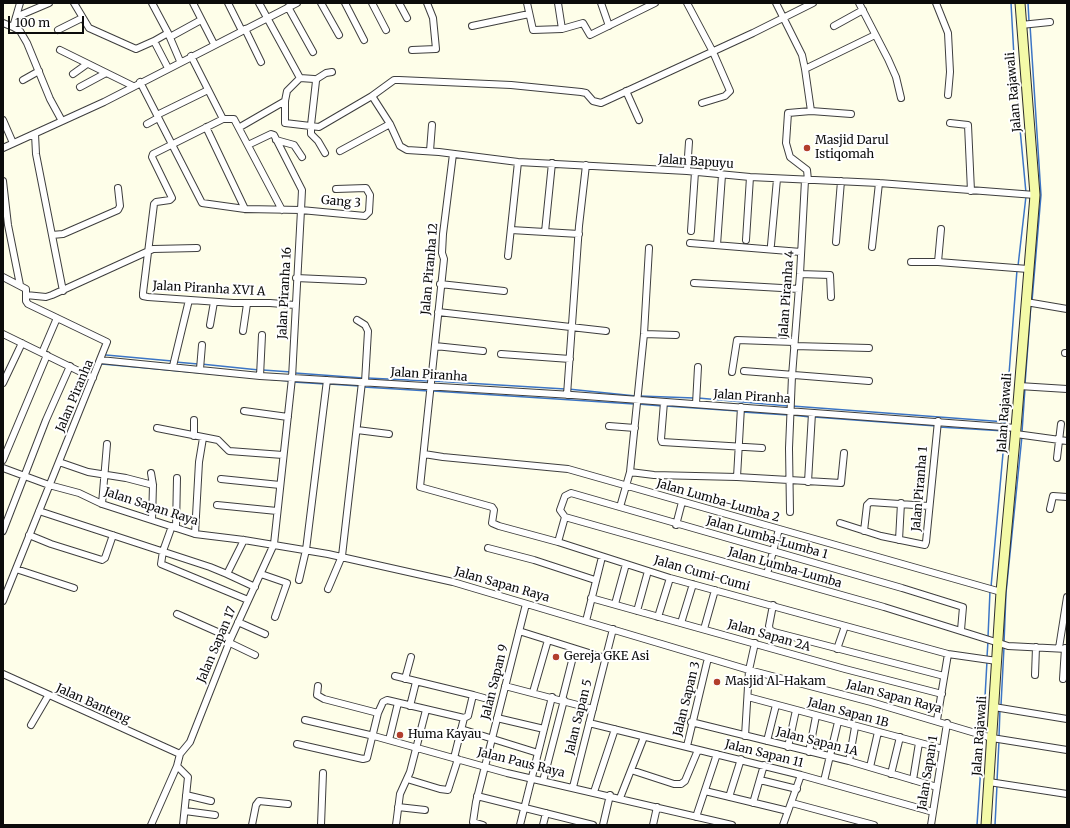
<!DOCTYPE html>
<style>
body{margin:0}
#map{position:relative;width:1070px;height:828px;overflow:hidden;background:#fefee9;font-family:Merriweather,serif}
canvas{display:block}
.frame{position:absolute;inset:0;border:4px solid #0b0b0b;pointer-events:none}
.scale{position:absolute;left:8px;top:16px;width:76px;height:18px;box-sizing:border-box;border:2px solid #0b0b0b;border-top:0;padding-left:5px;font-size:12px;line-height:14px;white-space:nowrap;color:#0b0b0b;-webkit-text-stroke:3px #fff;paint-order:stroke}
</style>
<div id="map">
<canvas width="1070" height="828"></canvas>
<div class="frame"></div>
<div class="scale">100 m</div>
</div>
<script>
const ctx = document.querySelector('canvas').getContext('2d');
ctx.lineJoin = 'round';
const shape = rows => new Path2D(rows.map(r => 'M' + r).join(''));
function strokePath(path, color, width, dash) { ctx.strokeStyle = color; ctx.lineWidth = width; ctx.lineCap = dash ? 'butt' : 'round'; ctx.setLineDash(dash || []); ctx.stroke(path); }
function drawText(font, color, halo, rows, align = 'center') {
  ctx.font = font + ' Merriweather,serif'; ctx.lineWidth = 4; ctx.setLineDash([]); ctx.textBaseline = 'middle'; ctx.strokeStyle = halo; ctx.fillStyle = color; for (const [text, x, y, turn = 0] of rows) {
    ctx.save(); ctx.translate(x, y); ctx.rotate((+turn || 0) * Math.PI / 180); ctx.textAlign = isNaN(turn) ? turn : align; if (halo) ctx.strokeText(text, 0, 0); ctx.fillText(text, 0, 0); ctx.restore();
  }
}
const stream = shape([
 [1011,3,1015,75,1026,193],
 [1028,3,1029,21],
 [1030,25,1041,195,1032,301],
 [1018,266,1026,196],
 [106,355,172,361],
 [175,362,198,364],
 [102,364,289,381],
 [201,364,259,370],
 [263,370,291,372],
 [295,373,363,378],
 [367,378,429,381],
 [433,381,565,389],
 [293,382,325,384],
 [329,384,359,386],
 [1025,384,1031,304],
 [363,387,429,391],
 [568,389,636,396],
 [433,391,634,404],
 [640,396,694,398],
 [698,398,788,406],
 [638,404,662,406],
 [666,406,738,411],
 [792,406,1006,422],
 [742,412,788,415],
 [792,415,810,417],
 [814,417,936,426],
 [1005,426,1017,270],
 [939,427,1005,431],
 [1022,432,1025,388],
 [991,587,1005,431],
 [988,637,990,591],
 [1004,643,1006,593,1022,436],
 [987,657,988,641],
 [1001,705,1004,647],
 [983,733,987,661],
 [999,737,1000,709],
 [997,781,999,741],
 [977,825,983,736],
 [995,825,997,785]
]);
const street = shape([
 [74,3,89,28,136,49,154,41,168,68],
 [152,3,168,33,180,61],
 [193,3,214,44],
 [228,3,242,31],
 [259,3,300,78,287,91,285,101,285,123,319,127,372,96,390,124,400,146,407,150,439,152,518,162,687,171,750,177,879,183,1035,195],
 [321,3,339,35],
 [345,3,364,40],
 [372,3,386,30],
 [399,3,407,18],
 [527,3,533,30,562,29],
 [558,3,562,29,583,23,590,35,655,3],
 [601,3,609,26],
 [687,3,713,52,730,91,725,96,702,103],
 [776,3,802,55,805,69,811,111,788,113,786,143,790,157,807,170,808,180],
 [859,3,888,59,896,77,901,98],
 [936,3,948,33,950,72,948,95],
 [288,7,313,52],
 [16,17,49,3],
 [3,23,13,27,20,3],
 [1021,25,1050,22],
 [472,26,529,14],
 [834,26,863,10],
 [13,27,20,31,27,43,50,99,62,121],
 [245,29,261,62],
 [58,30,82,18],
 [170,37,201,20],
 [154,41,168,33],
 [60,50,133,86],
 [412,50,436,49,433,18,427,3],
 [191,56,223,119],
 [805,69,875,35],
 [73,74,87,64],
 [300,78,314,79,316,81,311,125,311,134,318,141,325,153],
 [23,80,39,71],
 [315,80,326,73,332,72],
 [140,82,202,203,245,209,301,210,302,190,274,135,271,134,248,145],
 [80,87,106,73],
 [626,91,639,120],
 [372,96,394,80,399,80,511,85,581,92,586,93,593,101,601,103,753,33,813,3],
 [811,111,851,114],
 [157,115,208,90],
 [3,120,13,143],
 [950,123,968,125,971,191],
 [147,124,158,118],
 [206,127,245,209],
 [240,127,285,101],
 [35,134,36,154,63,291],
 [276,140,294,145,302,157],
 [3,148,104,102,297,3],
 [340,151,390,124],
 [430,151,432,125],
 [453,154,443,234,442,253,444,259,420,487,492,507,494,510,492,523,499,526,558,542,670,578,948,654,997,661],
 [687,171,689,142],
 [3,181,8,225,20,285],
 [282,210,234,119,223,119,153,154,152,157,172,198,170,200,156,202,154,204,143,293,143,296,148,297,233,303,270,303,295,305],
 [511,230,579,234],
 [691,231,695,172],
 [545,232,552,163],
 [52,235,63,234,118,210,120,206,118,188],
 [746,240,750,177],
 [836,242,841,181],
 [690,243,801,252],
 [717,245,722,175],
 [771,245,777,179],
 [872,247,879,183],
 [649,248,644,334,630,472,654,475,737,477],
 [508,256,518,162],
 [911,262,938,262,1028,269],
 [938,262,941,229],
 [800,274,830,275,831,297],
 [3,277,26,289,26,301,28,304,107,342,3,601],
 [296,278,363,281],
 [694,283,799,289],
 [440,284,504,291],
 [26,295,46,297,52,295,153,249,197,248],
 [1026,302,1067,309],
 [438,312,606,331],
 [357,320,365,325,368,331,365,382],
 [210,325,214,302],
 [243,331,247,304],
 [3,334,93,378],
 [644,334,676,335],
 [435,346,483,351],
 [794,346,869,348],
 [42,353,57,318],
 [1065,353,1067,353],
 [501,354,570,359],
 [100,360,260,376,572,395,1016,428],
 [173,366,189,300],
 [200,369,202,345],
 [744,371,869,381],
 [732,372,737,340,794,342],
 [260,376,262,335],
 [3,383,22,343],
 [1019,386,1067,389],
 [567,395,579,226,586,165],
 [664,402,661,439,662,442,762,448],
 [696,404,698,367],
 [741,407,737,477,841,483,844,453],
 [244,411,288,417],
 [609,426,635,428],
 [157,428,218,440,229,451,283,455],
 [357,430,389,434],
 [1016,434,1067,441],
 [194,436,194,420],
 [424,454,443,457,568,469,1001,592],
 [1057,458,1061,424],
 [3,460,47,355],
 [59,462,88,472,126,478,153,485],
 [3,468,49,485,79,493,102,504,195,534,244,540,328,554,453,582,749,670,871,702,992,738,1067,750],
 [151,473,153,485,152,520],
 [221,479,280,485],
 [808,482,812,413],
 [102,504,107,444],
 [217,505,277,511],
 [620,507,630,472],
 [1050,509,1053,496,1067,497],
 [39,511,210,567,227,574,244,540],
 [790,512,789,448,792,376,800,274,805,180],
 [565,517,884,607,999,643,1008,646,1067,649],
 [565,517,560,510,565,496,571,493,902,588,963,607,961,630],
 [840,523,881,536,925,545,926,542,938,421],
 [676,525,682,502],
 [172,526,163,551,161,564,248,600],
 [176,528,177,478],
 [3,531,46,420,70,366],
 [864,531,867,505,870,502,929,506],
 [195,534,199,462,203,438],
 [29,535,51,544,102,560,105,558,113,535],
 [899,540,901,503],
 [558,542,565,517],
 [488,548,534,560,595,580],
 [16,569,74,588],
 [227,574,255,587],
 [261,574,287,583,275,617],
 [767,574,779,529],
 [299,580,306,550,327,380],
 [328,589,342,556,362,382],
 [591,598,845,669,942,694],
 [615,604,626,564],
 [773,605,769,626,770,630,774,632,944,676],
 [637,611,648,571],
 [177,614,231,638],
 [658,617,670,578],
 [586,621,602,557],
 [238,622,265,634],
 [681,623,693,584],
 [704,629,715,590],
 [519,631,605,658],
 [230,643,255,655],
 [1059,648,1067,597],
 [837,649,845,626],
 [3,674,180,754,177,766,151,825],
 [1035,675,1036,647],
 [405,679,411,657],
 [1063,679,1065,648],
 [318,686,317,695,324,699,378,713],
 [505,686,593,709],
 [533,692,548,640],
 [473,695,484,698],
 [748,697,943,749],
 [562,700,575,649],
 [410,706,416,682],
 [994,707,1067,719],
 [497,718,544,729],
 [305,720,374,736,507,773,732,825],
 [937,720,948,654],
 [691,722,849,761,937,787],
 [589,723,801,775,933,812],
 [31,725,48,696],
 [461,729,538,753],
 [745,736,749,670,755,643],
 [389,740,398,703],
 [767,741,776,705],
 [297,744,363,759,367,758,378,713,383,702,387,700,464,718,468,716,473,695,395,676],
 [687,746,708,658],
 [788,747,796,710],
 [809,752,816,716],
 [180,754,190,742,231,638,274,544,292,378,301,210,365,216,369,212,370,195,366,188,336,189],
 [454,758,464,718],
 [849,761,855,727],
 [177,766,188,777,183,825],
 [870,767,878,732],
 [631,770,674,784,681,784,685,781,698,750],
 [891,774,900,737],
 [407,779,440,789,448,790,458,759],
 [760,780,797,789],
 [913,780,919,743],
 [543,781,564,700],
 [824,781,838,722],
 [989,782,1067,794],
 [573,787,613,629],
 [705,791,788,811],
 [594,792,615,729],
 [186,795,211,801],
 [477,796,593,825],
 [729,797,741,759],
 [620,798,644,737],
 [753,803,764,765],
 [792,803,874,825],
 [398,807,425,810],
 [185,811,215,815],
 [696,817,717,754],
 [252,825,256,805,259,801,288,804],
 [321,825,323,773],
 [396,825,400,794,410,772,426,710],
 [483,825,473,822,476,802,526,604],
 [520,825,552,697],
 [543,825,546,813],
 [603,825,610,795],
 [653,825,657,807],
 [783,825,801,775],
 [931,825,947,723]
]);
const secondary = shape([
 [986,825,1001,592,1016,428,1035,195,1020,3]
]);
const markers = [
 [807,148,4,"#b23e2c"],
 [556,657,4,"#b23e2c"],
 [717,682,4,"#b23e2c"],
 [400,735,4,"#b23e2c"]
];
const streetNames = [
 ["Jalan Rajawali",1014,92,-95],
 ["Jalan Bapuyu",696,162,4],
 ["Gang 3",341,202,5],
 ["Jalan Piranha 12",430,269,-85],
 ["Jalan Piranha XVI A",209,289,3],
 ["Jalan Piranha 16",285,293,-87],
 ["Jalan Piranha 4",787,294,-86],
 ["Jalan Piranha",429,375,4],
 ["Jalan Piranha",75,396,-67],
 ["Jalan Piranha",752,397,4],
 ["Jalan Rajawali",1005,413,-86],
 ["Jalan Piranha 1",920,489,-85],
 ["Jalan Lumba-Lumba 2",718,501,16],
 ["Jalan Sapan Raya",151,507,18],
 ["Jalan Lumba-Lumba 1",767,538,16],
 ["Jalan Lumba-Lumba",785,568,16],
 ["Jalan Cumi-Cumi",702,574,16],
 ["Jalan Sapan Raya",502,585,16],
 ["Jalan Sapan 2A",769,636,16],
 ["Jalan Sapan 17",217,645,-67],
 ["Jalan Sapan 9",495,682,-76],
 ["Jalan Sapan Raya",894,697,15],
 ["Jalan Sapan 3",687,699,-76],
 ["Jalan Banteng",93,704,24],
 ["Jalan Sapan 1B",848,713,15],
 ["Jalan Sapan 5",579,717,-76],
 ["Jalan Rajawali",980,736,-86],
 ["Jalan Sapan 1A",817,742,14],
 ["Jalan Sapan 11",764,754,14],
 ["Jalan Paus Raya",521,763,14],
 ["Jalan Sapan 1",928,773,-81]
];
const poiNames = [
 ["Masjid Darul",815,141],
 ["Istiqomah",815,155],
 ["Gereja GKE Asi",564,657],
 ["Masjid Al-Hakam",725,682],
 ["Huma Kayau",408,735]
];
strokePath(stream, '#3c75c5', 1.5);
strokePath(street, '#3e3e3e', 8);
strokePath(secondary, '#2d2d2d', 11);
strokePath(street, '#fff', 6);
strokePath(secondary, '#f4faa8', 9);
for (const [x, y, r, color] of markers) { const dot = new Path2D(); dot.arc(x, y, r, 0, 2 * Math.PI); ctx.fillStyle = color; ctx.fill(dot); strokePath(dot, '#fff', 1.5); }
drawText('12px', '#0b0b0b', '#fff', streetNames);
drawText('12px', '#0b0b0b', '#fff', poiNames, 'left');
</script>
